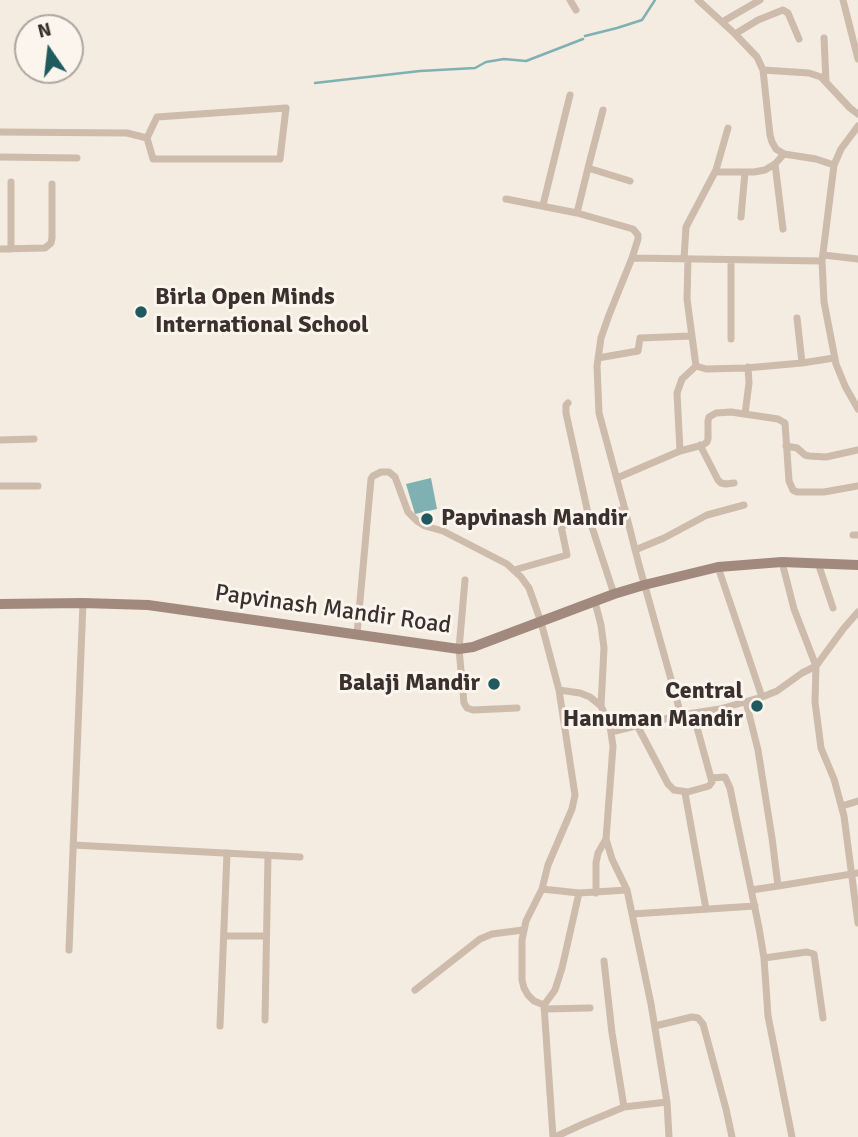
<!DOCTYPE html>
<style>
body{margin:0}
#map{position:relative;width:858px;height:1137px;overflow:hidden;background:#f4ebe1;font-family:Signika,sans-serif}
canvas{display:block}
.north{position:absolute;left:14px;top:14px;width:70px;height:70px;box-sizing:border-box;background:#fbf5ee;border:2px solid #aea6a0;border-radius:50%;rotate:346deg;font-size:19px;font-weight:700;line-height:28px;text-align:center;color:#3b302b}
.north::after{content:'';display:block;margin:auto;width:24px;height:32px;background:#1f5a5e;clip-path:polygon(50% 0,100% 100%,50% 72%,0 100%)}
</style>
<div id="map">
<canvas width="858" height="1137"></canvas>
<div class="north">N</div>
</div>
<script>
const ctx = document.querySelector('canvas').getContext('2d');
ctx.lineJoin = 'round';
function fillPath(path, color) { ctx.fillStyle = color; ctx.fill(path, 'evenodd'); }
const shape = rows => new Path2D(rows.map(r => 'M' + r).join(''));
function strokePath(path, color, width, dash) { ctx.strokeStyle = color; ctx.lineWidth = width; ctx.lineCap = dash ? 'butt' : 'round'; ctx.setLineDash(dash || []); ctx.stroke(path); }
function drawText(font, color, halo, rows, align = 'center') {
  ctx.font = font + ' Signika,sans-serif'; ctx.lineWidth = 6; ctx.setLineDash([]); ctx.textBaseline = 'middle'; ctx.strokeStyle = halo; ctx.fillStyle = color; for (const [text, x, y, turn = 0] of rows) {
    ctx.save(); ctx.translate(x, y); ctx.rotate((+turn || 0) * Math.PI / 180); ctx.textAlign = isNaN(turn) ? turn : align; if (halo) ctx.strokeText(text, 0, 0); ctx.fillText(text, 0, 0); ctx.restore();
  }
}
const water = shape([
 [431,478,437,509,415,514,406,484]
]);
const stream = shape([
 [585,36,617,28,642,20,655,0],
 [315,83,420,71,475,68,486,62,504,59,526,61,583,39]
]);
const street = shape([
 [570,0,576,10],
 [698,0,735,34,757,57,763,70,770,135,772,142,776,149,784,154,816,159,834,165,822,261,824,302,836,364,845,386,858,409],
 [843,0,858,59],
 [722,22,760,0],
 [735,34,758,20,783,10,788,13,799,39],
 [824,38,826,81],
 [763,70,809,73,821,77,850,108,858,114],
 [0,132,127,133,147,138,153,159,280,159,286,108,157,117,147,138],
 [0,157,77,158],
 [775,164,783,229],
 [834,165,841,149,858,126],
 [588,168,603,110],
 [715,172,754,172,765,170,775,164,784,154],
 [630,181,588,168,577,213,633,229,638,235,638,239,632,258],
 [11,182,11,249],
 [506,199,577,213],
 [543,205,570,95],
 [741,217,745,172],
 [0,249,45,248,51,243,52,238,52,184],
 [823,255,858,259],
 [684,259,686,227,716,170,728,128],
 [688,259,687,299,696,366,706,369,746,368,802,363,834,358],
 [731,260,731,339],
 [797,318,802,363],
 [598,358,638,351,640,338,691,336],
 [568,403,566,405,566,413,589,518,614,594],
 [745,414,749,383,748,367],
 [0,440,34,439],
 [700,445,718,480,721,483,726,484,734,483],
 [786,446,797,448,805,455,809,456,826,457,858,450],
 [680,451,677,393,682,379,696,366],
 [617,478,680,451,703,445,707,442,708,439,708,421,709,417,716,413,731,412,778,419,785,423,789,481,793,490,797,492,824,492,858,486],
 [0,486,38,486],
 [853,535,858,535],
 [635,550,664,538,707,515,744,505],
 [782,562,794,609,816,666,815,702,821,748,834,779,844,816,858,923],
 [818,563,833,608],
 [514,570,567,555,561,526,625,509],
 [465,580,459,649,464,703,467,708,473,710,517,708],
 [595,602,601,625,604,648,601,706],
 [357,634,371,479,373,476,381,472,389,472,395,477,408,512,417,521,425,526,443,531,507,564,521,577,529,588,541,622,559,690,580,693,590,697,601,706,610,726,613,746,606,839,612,859,627,890,651,1004,667,1102,669,1137],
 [762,697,777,691,802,673,816,666,844,628,858,612],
 [746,702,758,750,772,838,778,886,858,873],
 [681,715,639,565,623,502,599,413,597,366,601,338,609,315,632,258,822,261],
 [638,727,668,784,674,790,688,792,709,786,712,782,693,713],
 [611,732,681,715,720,709,762,697,718,567],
 [712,778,725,777,730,788,759,928,764,958,768,1016,792,1137],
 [685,793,706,909],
 [842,806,858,801],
 [73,845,300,857],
 [542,889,579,893],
 [751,890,778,886],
 [596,893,596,863,598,853,606,839],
 [632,914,755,906],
 [224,936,266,936],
 [69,950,83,603],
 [764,958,807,952,814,954,823,1018],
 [604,961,612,1033,624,1107],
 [415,990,480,939,492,934,523,930],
 [544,1005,555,990,562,968,579,893,627,890],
 [544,1009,590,1008],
 [265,1020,268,855],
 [220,1026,227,853],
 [655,1026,692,1017,698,1018,703,1024,726,1109,732,1137],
 [553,1137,544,1005,534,1001,528,995,524,988,522,980,522,940,526,921,542,889,548,865,572,809,575,795,559,690],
 [555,1137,583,1124,624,1107,667,1102]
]);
const secondary = shape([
 [0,604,83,603,148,605,459,649,473,647,614,594,644,585,718,567,782,562,858,565]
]);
const markers = [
 [141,312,7,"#1f5a5e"],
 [427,519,7,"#1f5a5e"],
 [494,684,7,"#1f5a5e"],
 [757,706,7,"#1f5a5e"]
];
const poiNames = [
 ["Birla Open Minds",155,298],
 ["International School",155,326],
 ["Papvinash Mandir",441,519],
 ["Balaji Mandir",480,684,"right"],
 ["Central",743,692,"right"],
 ["Hanuman Mandir",743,720,"right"]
];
const streetNames = [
 ["Papvinash Mandir Road",333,610,8]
];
fillPath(water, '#7fb0b2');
strokePath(stream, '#7fb0b2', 2.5);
strokePath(street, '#cdbbac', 7);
strokePath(secondary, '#a18a7d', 10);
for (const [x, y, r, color] of markers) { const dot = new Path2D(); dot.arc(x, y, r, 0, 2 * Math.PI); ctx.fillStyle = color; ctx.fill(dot); strokePath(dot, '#fbf5ee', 2.5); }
drawText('bold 24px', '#3b302b', '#fbf5ee', poiNames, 'left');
drawText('24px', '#3b302b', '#fbf5ee', streetNames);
</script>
